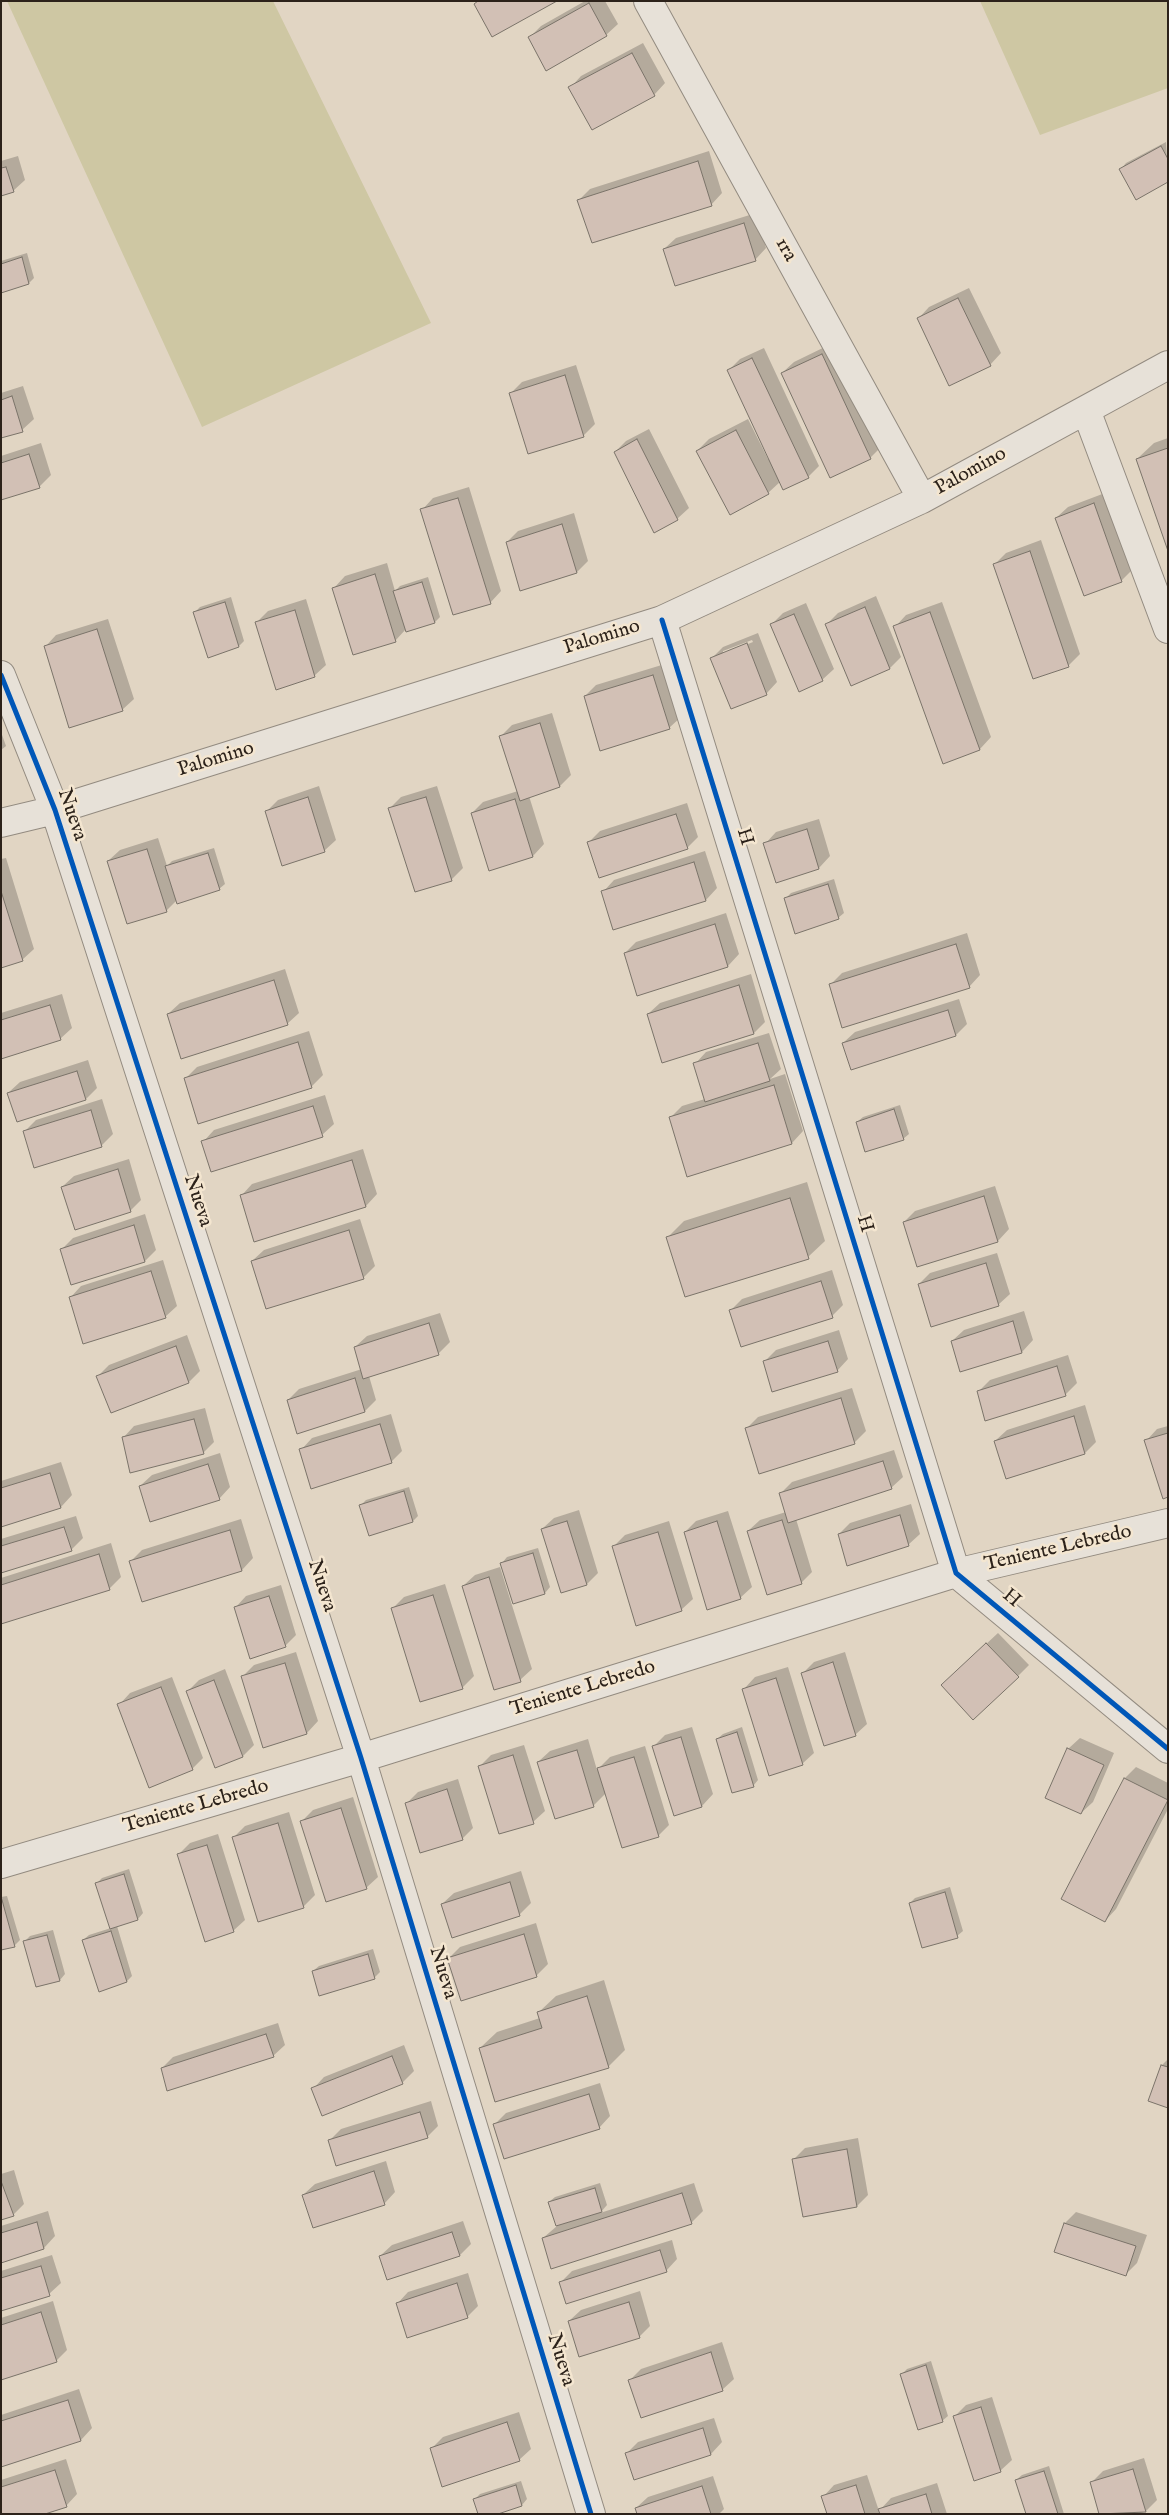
<!DOCTYPE html>
<style>
body{margin:0}
#map{position:relative;width:1169px;height:2515px;overflow:hidden;background:#e1d5c3;font-family:"IM FELL English",serif}
canvas{display:block}
.frame{position:absolute;inset:0;border:2px solid #2c221a;pointer-events:none}
</style>
<div id="map">
<canvas width="1169" height="2515"></canvas>
<div class="frame"></div>
</div>
<script>
const ctx = document.querySelector('canvas').getContext('2d');
ctx.lineJoin = 'round';
function fillPath(path, color) { ctx.fillStyle = color; ctx.fill(path, 'evenodd'); }
const shape = rows => new Path2D(rows.map(r => 'M' + r).join(''));
function strokePath(path, color, width, dash) { ctx.strokeStyle = color; ctx.lineWidth = width; ctx.lineCap = dash ? 'butt' : 'round'; ctx.setLineDash(dash || []); ctx.stroke(path); }
function drawText(font, color, halo, rows, align = 'center') {
  ctx.font = font + ' "IM FELL English",serif'; ctx.lineWidth = 5; ctx.setLineDash([]); ctx.textBaseline = 'middle'; ctx.strokeStyle = halo; ctx.fillStyle = color; for (const [text, x, y, turn = 0] of rows) {
    ctx.save(); ctx.translate(x, y); ctx.rotate((+turn || 0) * Math.PI / 180); ctx.textAlign = isNaN(turn) ? turn : align; if (halo) ctx.strokeText(text, 0, 0); ctx.fillText(text, 0, 0); ctx.restore();
  }
}
const green = shape([
 [7,1,273,1,431,323,202,427],
 [980,1,1168,1,1168,88,1040,135]
]);
const shadow = shape([
 [585,1,605,1,618,24,606,35,530,37,541,26],
 [643,43,665,83,654,95,570,88,581,76],
 [1166,142,1168,181,1121,169,1126,163],
 [709,151,722,193,711,205,579,200,590,189],
 [18,156,25,180,13,191,1,195,1,161],
 [756,213,766,248,755,260,664,249,676,238],
 [27,253,34,278,29,283,1,292,1,261],
 [969,288,1001,353,990,365,918,319,929,307],
 [833,343,881,447,870,458,782,373,794,362],
 [764,348,819,466,808,477,781,481,768,493,697,451,709,439,748,419,768,459,770,458,729,370,740,359],
 [576,365,595,424,583,436,510,394,522,382],
 [23,386,34,419,22,430,1,437,1,393],
 [649,429,689,508,677,519,615,452,626,441],
 [1168,438,1168,547,1137,459,1154,443],
 [41,443,51,475,39,487,1,499,1,456],
 [469,487,501,591,490,603,422,510,433,498],
 [1105,493,1133,569,1122,580,1084,594,1056,518,1068,507],
 [574,513,588,561,577,572,507,542,518,531],
 [1041,540,1080,654,1068,666,995,564,1006,553],
 [387,563,395,591,400,586,428,577,440,617,435,622,406,629,395,641,334,588,345,576],
 [876,596,901,657,890,668,852,684,826,625,838,613],
 [231,597,244,641,239,646,195,612,200,607],
 [306,599,326,665,314,676,256,623,268,611],
 [942,602,991,737,980,749,944,762,895,627,906,615],
 [806,603,834,669,822,680,771,625,783,613],
 [108,619,134,699,122,710,45,647,56,635],
 [758,633,777,682,766,694,711,659,723,647],
 [752,640,753,642,723,654,723,651],
 [665,664,681,717,669,728,585,696,596,685],
 [552,713,571,775,560,786,529,796,544,844,533,856,489,869,472,813,483,802,518,791,501,736,512,725],
 [1,732,6,746,1,750],
 [319,786,336,840,324,851,267,811,278,800],
 [437,786,463,868,451,880,390,808,401,797],
 [687,803,698,837,687,848,589,842,600,831],
 [819,819,830,856,819,868,777,881,765,844,776,832],
 [158,838,167,866,172,861,214,848,225,884,219,889,177,900,166,911,108,861,120,850],
 [705,851,717,888,706,900,603,892,614,880],
 [6,858,34,949,22,960,1,967,1,859],
 [834,879,844,913,838,918,786,898,791,893],
 [726,913,739,954,728,966,638,995,625,953,636,942],
 [967,933,980,975,969,987,831,984,842,973],
 [285,969,299,1013,287,1024,168,1014,180,1003],
 [751,974,765,1022,754,1033,648,1014,660,1003],
 [62,994,72,1028,60,1039,1,1058,1,1013],
 [959,999,967,1024,956,1035,843,1043,855,1032],
 [309,1031,323,1075,311,1087,186,1078,197,1067],
 [769,1033,781,1069,770,1079,785,1074,803,1131,792,1143,670,1118,682,1106,705,1099,695,1064,706,1052],
 [88,1060,97,1088,86,1099,8,1093,20,1082],
 [325,1095,334,1124,322,1135,203,1142,214,1130],
 [102,1099,113,1134,102,1145,35,1166,25,1131,36,1120],
 [900,1105,909,1134,903,1139,857,1122,863,1117],
 [363,1149,377,1194,366,1206,255,1241,241,1196,252,1184],
 [129,1159,141,1200,130,1211,62,1187,74,1176],
 [807,1182,825,1241,808,1257,668,1237,684,1221],
 [995,1186,1009,1229,998,1241,904,1222,915,1211],
 [145,1214,156,1250,145,1261,62,1249,73,1238],
 [360,1219,375,1266,363,1278,252,1261,264,1250],
 [997,1253,1010,1294,998,1305,919,1284,930,1273],
 [163,1260,177,1306,165,1317,70,1298,81,1286],
 [832,1270,843,1305,832,1316,731,1310,742,1299],
 [1024,1311,1033,1340,1022,1352,961,1371,952,1341,964,1330],
 [440,1313,450,1342,438,1354,369,1376,376,1400,365,1411,298,1432,288,1400,299,1389,362,1369,355,1347,367,1336],
 [839,1330,848,1359,837,1371,764,1362,776,1350],
 [187,1335,200,1371,189,1382,111,1412,98,1376,109,1365],
 [1068,1355,1077,1383,1065,1395,978,1392,990,1380],
 [852,1388,866,1431,854,1443,746,1429,758,1417],
 [1085,1405,1096,1442,1085,1453,995,1441,1007,1430],
 [205,1408,214,1442,203,1453,123,1438,134,1426],
 [391,1414,402,1451,391,1462,301,1450,312,1438],
 [1168,1426,1168,1496,1146,1441,1157,1429],
 [894,1450,903,1477,891,1488,796,1519,812,1572,801,1583,748,1531,760,1520,786,1512,780,1494,792,1482],
 [220,1453,230,1487,219,1499,140,1486,152,1475],
 [61,1462,72,1495,61,1507,1,1526,1,1481],
 [409,1487,418,1516,413,1521,360,1506,366,1500],
 [911,1504,920,1534,908,1545,839,1534,850,1523],
 [579,1510,598,1573,587,1584,542,1529,554,1518],
 [728,1511,752,1587,740,1598,685,1532,696,1521],
 [76,1516,83,1538,71,1550,1,1572,1,1539],
 [241,1519,253,1558,242,1570,143,1601,130,1562,142,1550],
 [669,1521,693,1599,681,1610,613,1547,625,1535],
 [111,1543,121,1577,109,1589,1,1623,1,1578],
 [538,1548,550,1587,545,1593,514,1603,502,1563,507,1557],
 [500,1567,532,1669,520,1680,463,1586,475,1575],
 [445,1584,474,1676,462,1688,392,1609,404,1597],
 [281,1585,296,1635,285,1646,235,1608,246,1596],
 [998,1633,1029,1665,1018,1676,954,1674],
 [296,1652,318,1721,307,1733,264,1746,242,1677,254,1665],
 [845,1652,867,1724,855,1735,802,1674,814,1662],
 [788,1667,814,1753,802,1764,744,1689,755,1677],
 [225,1669,254,1745,243,1756,187,1692,199,1680],
 [172,1677,203,1758,192,1769,119,1705,130,1693],
 [692,1727,713,1794,702,1806,675,1814,653,1747,665,1735],
 [742,1727,758,1780,753,1786,717,1739,723,1734],
 [1080,1738,1114,1753,1093,1802,1081,1813,1068,1749],
 [588,1739,597,1770,610,1757,645,1746,669,1825,658,1836,606,1793,593,1806,538,1762,550,1751],
 [524,1745,545,1811,533,1822,480,1766,491,1755],
 [1136,1767,1168,1783,1168,1809,1116,1909,1105,1921,1062,1899,1125,1778],
 [458,1779,473,1828,462,1839,407,1803,418,1792],
 [353,1797,378,1877,366,1888,302,1821,313,1810],
 [289,1812,315,1895,304,1906,259,1921,233,1838,245,1826],
 [218,1834,245,1920,233,1931,179,1854,190,1843],
 [129,1869,143,1913,138,1919,117,1926,132,1976,127,1981,99,1990,83,1940,89,1935,111,1928,97,1883,102,1878],
 [521,1871,531,1903,519,1915,442,1904,454,1893],
 [950,1887,963,1931,957,1936,910,1903,915,1898],
 [7,1896,20,1940,14,1946,1,1949,1,1897],
 [536,1923,548,1964,536,1976,449,1958,460,1947],
 [53,1930,65,1974,60,1980,25,1941,30,1936],
 [373,1949,380,1972,374,1978,313,1971,319,1966],
 [604,1980,625,2050,609,2066,496,2100,480,2048,497,2032,540,2018,539,2012,556,1996],
 [278,2023,285,2045,273,2056,162,2068,173,2057],
 [404,2045,414,2071,402,2083,323,2115,313,2089,324,2077],
 [1168,2059,1168,2107,1162,2065],
 [600,2083,610,2116,599,2128,495,2124,506,2113],
 [431,2101,438,2126,427,2137,330,2140,341,2129],
 [858,2138,868,2195,857,2206,794,2159,805,2148],
 [386,2161,395,2192,384,2204,303,2195,315,2184],
 [14,2170,24,2204,13,2215,1,2219,1,2174],
 [600,2183,607,2205,600,2213,694,2183,703,2211,691,2223,543,2238,557,2226,549,2202,555,2197],
 [48,2211,55,2236,44,2248,1,2262,1,2226],
 [1076,2212,1147,2235,1137,2263,1126,2274,1056,2252,1065,2223],
 [463,2221,471,2244,460,2255,380,2256,392,2245],
 [672,2240,677,2259,666,2271,560,2283,572,2271],
 [52,2255,61,2283,49,2294,1,2310,1,2271],
 [468,2273,478,2306,467,2317,397,2304,408,2292],
 [640,2291,650,2326,639,2337,569,2321,581,2310],
 [53,2301,67,2350,56,2361,1,2378,1,2318],
 [722,2342,734,2379,722,2390,630,2380,641,2369],
 [931,2361,948,2416,942,2421,902,2374,907,2369],
 [79,2389,92,2428,81,2440,1,2465,1,2415],
 [992,2397,1012,2460,1000,2471,955,2416,966,2405],
 [519,2412,531,2449,519,2460,431,2449,443,2437],
 [714,2418,722,2442,711,2454,627,2453,638,2442],
 [1144,2458,1157,2500,1146,2511,1138,2514,1101,2514,1091,2483,1103,2471],
 [66,2459,77,2494,66,2506,1,2514,1,2480],
 [1049,2466,1064,2514,1027,2514,1016,2480,1022,2475],
 [867,2475,879,2511,891,2498,937,2483,947,2514,828,2514,823,2497,834,2485],
 [713,2476,724,2509,719,2514,638,2514,636,2508,648,2497],
 [521,2481,527,2499,522,2505,475,2499,480,2494]
]);
const building = shape([
 [478,1,557,1,492,37,474,4,478,1],
 [589,3,607,36,546,71,528,37,589,3],
 [632,53,655,96,592,130,568,87,632,53],
 [1161,146,1168,159,1168,182,1136,200,1119,169,1161,146],
 [698,161,712,206,592,243,577,200,698,161],
 [6,167,14,192,1,196,1,168,6,167],
 [744,223,756,261,675,286,663,249,744,223],
 [22,257,29,284,1,293,1,264,22,257],
 [958,298,991,366,949,386,917,318,958,298],
 [822,354,871,459,830,478,781,373,822,354],
 [752,358,809,478,783,490,727,370,752,358],
 [565,375,584,437,528,454,509,393,565,375],
 [12,396,23,432,1,438,1,400,12,396],
 [736,430,769,494,730,515,696,451,736,430],
 [637,439,678,520,654,533,614,452,637,439],
 [1168,448,1168,551,1136,459,1168,448],
 [29,454,40,488,1,500,1,463,29,454],
 [458,498,491,604,453,615,420,509,458,498],
 [1094,503,1122,582,1084,596,1055,518,1094,503],
 [562,524,577,573,520,591,506,542,562,524],
 [1030,551,1069,667,1033,679,993,564,1030,551],
 [375,574,396,642,353,655,332,588,375,574],
 [422,582,435,623,406,632,393,591,422,582],
 [225,602,239,647,208,658,193,612,225,602],
 [865,607,890,669,851,686,825,624,865,607],
 [295,610,315,677,276,690,255,622,295,610],
 [930,612,980,750,943,764,893,626,930,612],
 [794,614,823,681,799,692,770,624,794,614],
 [97,629,123,711,69,728,44,646,97,629],
 [747,643,767,695,731,709,710,658,747,643],
 [653,675,670,729,600,751,584,696,653,675],
 [540,723,560,787,520,801,499,736,540,723],
 [308,797,325,852,282,866,265,811,308,797],
 [426,797,452,881,415,892,388,808,426,797],
 [515,799,533,857,489,871,471,813,515,799],
 [676,814,688,849,599,878,587,842,676,814],
 [807,829,819,869,776,883,763,843,807,829],
 [147,849,167,912,127,924,107,861,147,849],
 [208,853,220,890,177,904,165,866,208,853],
 [694,862,706,901,613,930,601,891,694,862],
 [828,884,839,919,795,934,784,898,828,884],
 [1,891,23,961,1,968,1,891],
 [715,924,728,967,637,996,624,953,715,924],
 [956,944,970,988,842,1028,829,984,956,944],
 [274,980,288,1025,181,1059,167,1014,274,980],
 [739,985,754,1034,662,1063,647,1014,739,985],
 [50,1005,61,1040,1,1059,1,1020,50,1005],
 [948,1010,956,1036,851,1070,842,1043,948,1010],
 [298,1042,312,1088,198,1124,184,1078,298,1042],
 [758,1043,770,1081,705,1102,693,1063,758,1043],
 [77,1071,86,1100,17,1122,7,1093,77,1071],
 [774,1085,792,1144,687,1177,669,1117,774,1085],
 [313,1106,323,1137,211,1172,201,1141,313,1106],
 [894,1109,904,1140,865,1152,856,1122,894,1109],
 [91,1110,102,1147,34,1168,23,1131,91,1110],
 [352,1160,366,1207,254,1242,240,1195,352,1160],
 [118,1169,131,1212,75,1230,61,1187,118,1169],
 [984,1196,998,1242,917,1267,903,1222,984,1196],
 [790,1198,809,1259,685,1297,666,1237,790,1198],
 [134,1225,145,1262,71,1285,60,1249,134,1225],
 [349,1230,364,1279,266,1309,251,1261,349,1230],
 [986,1263,999,1306,931,1327,918,1284,986,1263],
 [151,1271,166,1318,83,1344,69,1297,151,1271],
 [821,1281,833,1318,741,1347,729,1310,821,1281],
 [1013,1321,1022,1353,960,1372,951,1341,1013,1321],
 [429,1323,439,1355,363,1379,354,1347,429,1323],
 [828,1341,838,1372,772,1392,763,1361,828,1341],
 [176,1346,189,1383,111,1413,96,1376,176,1346],
 [1057,1366,1066,1396,985,1421,977,1391,1057,1366],
 [355,1378,365,1412,297,1434,287,1400,355,1378],
 [841,1398,855,1444,759,1474,745,1428,841,1398],
 [1074,1416,1085,1454,1006,1479,994,1441,1074,1416],
 [194,1419,204,1454,130,1473,122,1437,194,1419],
 [380,1424,392,1463,311,1489,299,1449,380,1424],
 [1168,1433,1168,1497,1163,1499,1144,1440,1168,1433],
 [883,1461,892,1489,788,1523,779,1493,883,1461],
 [208,1464,220,1500,150,1522,139,1486,208,1464],
 [50,1473,61,1508,1,1527,1,1488,50,1473],
 [404,1491,413,1522,369,1536,359,1505,404,1491],
 [900,1515,909,1546,847,1566,838,1534,900,1515],
 [782,1520,802,1584,767,1595,747,1531,782,1520],
 [567,1521,587,1585,561,1593,541,1529,567,1521],
 [717,1521,741,1599,707,1610,684,1532,717,1521],
 [64,1527,72,1551,1,1573,1,1546,64,1527],
 [230,1530,242,1571,142,1602,129,1561,230,1530],
 [658,1532,682,1611,636,1626,612,1546,658,1532],
 [533,1553,545,1594,513,1604,500,1563,533,1553],
 [99,1554,110,1590,1,1624,1,1585,99,1554],
 [489,1577,521,1682,494,1690,462,1586,489,1577],
 [433,1595,463,1689,420,1702,391,1608,433,1595],
 [269,1596,286,1647,250,1659,234,1607,269,1596],
 [986,1643,1019,1677,973,1720,941,1685,986,1643],
 [833,1662,856,1736,824,1746,801,1673,833,1662],
 [285,1663,307,1734,263,1748,241,1676,285,1663],
 [776,1678,803,1765,769,1776,742,1689,776,1678],
 [214,1680,243,1757,215,1768,186,1691,214,1680],
 [161,1687,193,1770,149,1788,117,1704,161,1687],
 [737,1732,754,1787,732,1793,716,1739,737,1732],
 [681,1737,702,1807,674,1816,652,1746,681,1737],
 [1067,1748,1104,1765,1081,1814,1045,1798,1067,1748],
 [577,1750,594,1807,555,1819,537,1762,577,1750],
 [513,1755,534,1824,499,1834,478,1766,513,1755],
 [634,1757,659,1837,622,1848,597,1768,634,1757],
 [1124,1778,1168,1800,1105,1922,1061,1899,1124,1778],
 [447,1789,463,1840,420,1853,405,1803,447,1789],
 [341,1808,367,1889,326,1902,300,1821,341,1808],
 [278,1823,304,1908,258,1922,232,1837,278,1823],
 [207,1845,234,1932,205,1942,177,1854,207,1845],
 [124,1874,138,1920,110,1929,95,1883,124,1874],
 [510,1882,520,1916,452,1938,441,1904,510,1882],
 [945,1892,958,1938,922,1948,909,1903,945,1892],
 [2,1900,15,1947,1,1950,1,1900,2,1900],
 [111,1931,127,1982,99,1992,82,1940,111,1931],
 [524,1934,537,1977,461,2001,447,1958,524,1934],
 [47,1935,60,1981,36,1987,23,1941,47,1935],
 [368,1954,375,1979,319,1996,312,1971,368,1954],
 [587,1996,609,2068,495,2102,479,2048,542,2028,537,2012,587,1996],
 [266,2034,274,2057,167,2091,161,2068,266,2034],
 [392,2056,403,2084,322,2116,311,2088,392,2056],
 [1161,2065,1168,2067,1168,2108,1148,2101,1161,2065],
 [589,2094,600,2129,504,2159,493,2124,589,2094],
 [420,2112,428,2138,336,2166,328,2140,420,2112],
 [847,2149,857,2207,803,2217,792,2159,847,2149],
 [374,2171,385,2205,313,2228,302,2195,374,2171],
 [1,2181,14,2216,1,2220,1,2181],
 [595,2188,602,2212,556,2226,548,2202,595,2188],
 [682,2193,692,2224,551,2269,542,2238,682,2193],
 [37,2222,44,2249,1,2263,1,2233,37,2222],
 [1064,2223,1136,2246,1126,2276,1054,2252,1064,2223],
 [452,2232,460,2256,387,2280,379,2256,452,2232],
 [660,2250,667,2272,566,2304,559,2282,660,2250],
 [41,2266,50,2296,1,2311,1,2278,41,2266],
 [457,2283,468,2318,407,2338,396,2303,457,2283],
 [629,2302,640,2338,579,2357,568,2321,629,2302],
 [41,2312,57,2362,1,2380,1,2325,41,2312],
 [711,2352,723,2391,641,2418,628,2380,711,2352],
 [926,2365,943,2422,918,2430,900,2374,926,2365],
 [68,2400,81,2441,1,2467,1,2421,68,2400],
 [981,2407,1001,2472,974,2481,953,2416,981,2407],
 [507,2422,520,2461,442,2487,430,2448,507,2422],
 [703,2428,711,2455,634,2480,625,2453,703,2428],
 [1133,2469,1146,2512,1099,2514,1090,2482,1133,2469],
 [55,2470,67,2507,45,2514,1,2514,1,2487,55,2470],
 [1044,2471,1058,2514,1026,2514,1015,2480,1044,2471],
 [516,2485,522,2506,498,2514,478,2514,473,2499,516,2485],
 [856,2485,865,2514,827,2514,821,2496,856,2485],
 [702,2486,711,2514,637,2514,635,2508,702,2486],
 [926,2494,932,2514,880,2514,878,2509,926,2494]
]);
const minor = shape([
 [648,1,922,499],
 [1086,410,1168,629],
 [662,620,956,1573,1168,1749],
 [1,675,55,810,361,1758,591,2514],
 [1,823,55,810,662,620,922,499,1168,365],
 [1,1864,361,1758,956,1573,1168,1523]
]);
const cycleway = shape([
 [662,620,956,1573,1168,1749],
 [1,675,55,810,361,1758,591,2514]
]);
const streetNames = [
 ["1ra",785,250,61],
 ["Palomino",971,472,-29],
 ["Palomino",602,638,-17],
 ["Palomino",216,760,-17],
 ["Nueva",71,815,71],
 ["H",744,837,73],
 ["Nueva",197,1201,72],
 ["H",864,1224,73],
 ["Teniente Lebredo",1058,1549,-13],
 ["Nueva",321,1586,72],
 ["H",1011,1599,40],
 ["Teniente Lebredo",583,1689,-17],
 ["Teniente Lebredo",196,1807,-16],
 ["Nueva",442,1973,73],
 ["Nueva",560,2360,73]
];
fillPath(green, '#cec7a3');
fillPath(shadow, '#0003');
fillPath(building, '#d2c0b5');
strokePath(building, '#7a7369', 1);
strokePath(minor, '#938b80', 30);
strokePath(minor, '#e7e1d8', 28);
strokePath(cycleway, '#0057b8', 5);
drawText('20px', '#2c221a', '#f4e6d0', streetNames);
</script>
